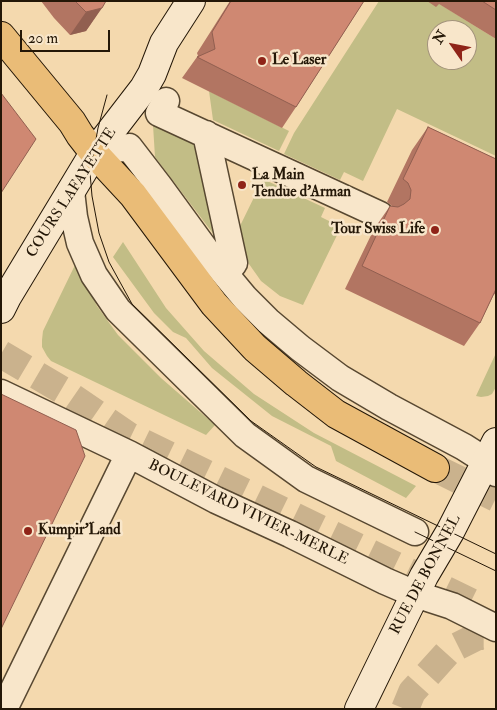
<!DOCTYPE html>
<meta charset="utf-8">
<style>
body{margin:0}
#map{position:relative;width:497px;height:710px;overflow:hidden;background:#f4d9ae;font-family:"IM FELL Double Pica",serif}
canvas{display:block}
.frame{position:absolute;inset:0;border:2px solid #241707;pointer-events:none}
.north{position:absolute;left:427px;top:20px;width:50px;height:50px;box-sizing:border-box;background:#f8e6ca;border:1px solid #a3937c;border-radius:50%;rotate:303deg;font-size:14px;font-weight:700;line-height:20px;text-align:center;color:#241707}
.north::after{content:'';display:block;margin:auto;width:18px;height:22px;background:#8f2418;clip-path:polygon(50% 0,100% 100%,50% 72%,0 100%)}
.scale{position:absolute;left:20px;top:30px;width:90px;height:22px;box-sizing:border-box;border:2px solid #241707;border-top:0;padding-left:6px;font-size:15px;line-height:18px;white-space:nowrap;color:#241707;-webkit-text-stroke:4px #f8e6ca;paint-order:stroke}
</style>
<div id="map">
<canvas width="497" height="710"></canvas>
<div class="frame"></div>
<div class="north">N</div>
<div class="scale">20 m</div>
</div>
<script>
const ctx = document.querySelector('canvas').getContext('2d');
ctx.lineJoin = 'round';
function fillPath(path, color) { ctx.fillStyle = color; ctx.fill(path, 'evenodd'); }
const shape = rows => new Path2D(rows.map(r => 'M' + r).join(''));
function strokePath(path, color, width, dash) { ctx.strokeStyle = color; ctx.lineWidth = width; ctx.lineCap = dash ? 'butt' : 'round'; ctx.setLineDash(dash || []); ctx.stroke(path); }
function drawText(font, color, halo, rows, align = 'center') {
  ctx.font = font + ' "IM FELL Double Pica",serif'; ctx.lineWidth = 5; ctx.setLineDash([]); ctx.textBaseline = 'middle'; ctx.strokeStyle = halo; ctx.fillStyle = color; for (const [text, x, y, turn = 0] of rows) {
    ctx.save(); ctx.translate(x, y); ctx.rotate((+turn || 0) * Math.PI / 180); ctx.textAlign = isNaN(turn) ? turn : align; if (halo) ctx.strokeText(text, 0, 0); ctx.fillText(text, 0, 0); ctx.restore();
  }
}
const green = shape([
 [379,1,427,1,438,3,496,39,496,156,397,109,363,181,344,172,340,180,284,154,294,133],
 [437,30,467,30,467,60,437,60],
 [209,91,289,131,279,151,213,120],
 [153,125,201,148,221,244,155,157],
 [263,179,325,208,321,217,341,227,303,305,280,296,261,281,249,264,239,228],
 [123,242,166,308,204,351,254,394,314,433,416,486,406,498,336,461,331,446,272,416,212,368,186,338,173,332,154,313,132,283,113,257],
 [76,263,97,306,118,335,161,378,215,425,206,435,51,361,47,356,42,347,42,340,43,331],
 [496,353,496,387,492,394,488,396,481,397,476,396]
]);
const secondaryTunnel = shape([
 [1,354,62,390,129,436,481,607],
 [405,709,412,692,450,650,478,636,496,636]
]);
const primaryTunnel = shape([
 [435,468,496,498]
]);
const street = shape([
 [166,101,159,113,380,215],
 [206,134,234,263,225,274],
 [94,153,129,147,159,186,210,256,245,298,268,321,300,348,340,378,389,407,464,447,486,461,496,473],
 [71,191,74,217,80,243,94,275,118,310,245,435,306,479,415,532],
 [1,393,129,454,216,500,290,534,385,581,415,594,452,606,496,628],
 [4,709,129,454]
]);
const secondary = shape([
 [1,309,7,297,94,153,144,88,152,74,164,43,191,1],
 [359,709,424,576,450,532,496,442]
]);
const primary = shape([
 [1,36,72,122,80,135,94,153,133,195,214,304,255,348,296,383,336,414,435,468]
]);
const tram = shape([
 [107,95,98,128,90,173,92,196,99,233,109,262,132,304,251,421,316,467,496,554],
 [415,532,496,571]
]);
const wall = shape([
 [41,1,106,1,86,31,70,35,54,18],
 [230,1,364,1,296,107,282,128,182,78,197,57,198,56,197,53],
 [427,1,496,1,496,39,439,4,436,7],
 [428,127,496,159,496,295,494,294,480,323,464,346,345,289,374,229,390,206,392,206,387,202,412,150]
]);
const shadedWall = shape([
 [102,8,86,31,70,35,86,12]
]);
const building = shape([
 [75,1,106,1,102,8,86,12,75,1],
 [231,1,364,1,296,107,197,57,215,49,212,32,231,1],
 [482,1,496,1,496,10,482,1],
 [1,93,36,139,1,193,1,93],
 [428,127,496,159,496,289,480,323,362,266,390,206,398,207,404,204,410,199,411,190,408,183,403,179,428,127],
 [1,394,76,430,85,456,1,629,1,394]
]);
const markers = [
 [262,61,5,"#8f2418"],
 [242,185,5,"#8f2418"],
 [435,230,5,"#8f2418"],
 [28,531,5,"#8f2418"]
];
const poiNames = [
 ["Le Laser",272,61],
 ["La Main",252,176],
 ["Tendue d’Arman",252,193],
 ["Tour Swiss Life",425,230,"right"],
 ["Kumpir’Land",38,531]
];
const streetNames = [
 ["COURS LAFAYETTE",72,193,-57],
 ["BOULEVARD VIVIER-MERLE",248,513,26],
 ["RUE DE BONNEL",426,575,-62]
];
fillPath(green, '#c2bd86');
strokePath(secondaryTunnel, '#cab28d', 28, [28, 14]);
strokePath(primaryTunnel, '#cab28d', 28, [28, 14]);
strokePath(street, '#584831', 29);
strokePath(secondary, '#241707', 30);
strokePath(primary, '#241707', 30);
strokePath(street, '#f8e6ca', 26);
strokePath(secondary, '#f8e6ca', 28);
strokePath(primary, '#eabc77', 28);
strokePath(tram, '#241707', 1);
fillPath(wall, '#b27562');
fillPath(shadedWall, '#915f50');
fillPath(building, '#cf8872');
strokePath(building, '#915f50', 1);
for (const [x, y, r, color] of markers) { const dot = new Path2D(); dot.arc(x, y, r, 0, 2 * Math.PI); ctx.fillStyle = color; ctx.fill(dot); strokePath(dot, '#f8e6ca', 2); }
drawText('bold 15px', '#241707', '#f8e6ca', poiNames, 'left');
drawText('15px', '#241707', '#f8e6ca', streetNames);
</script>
